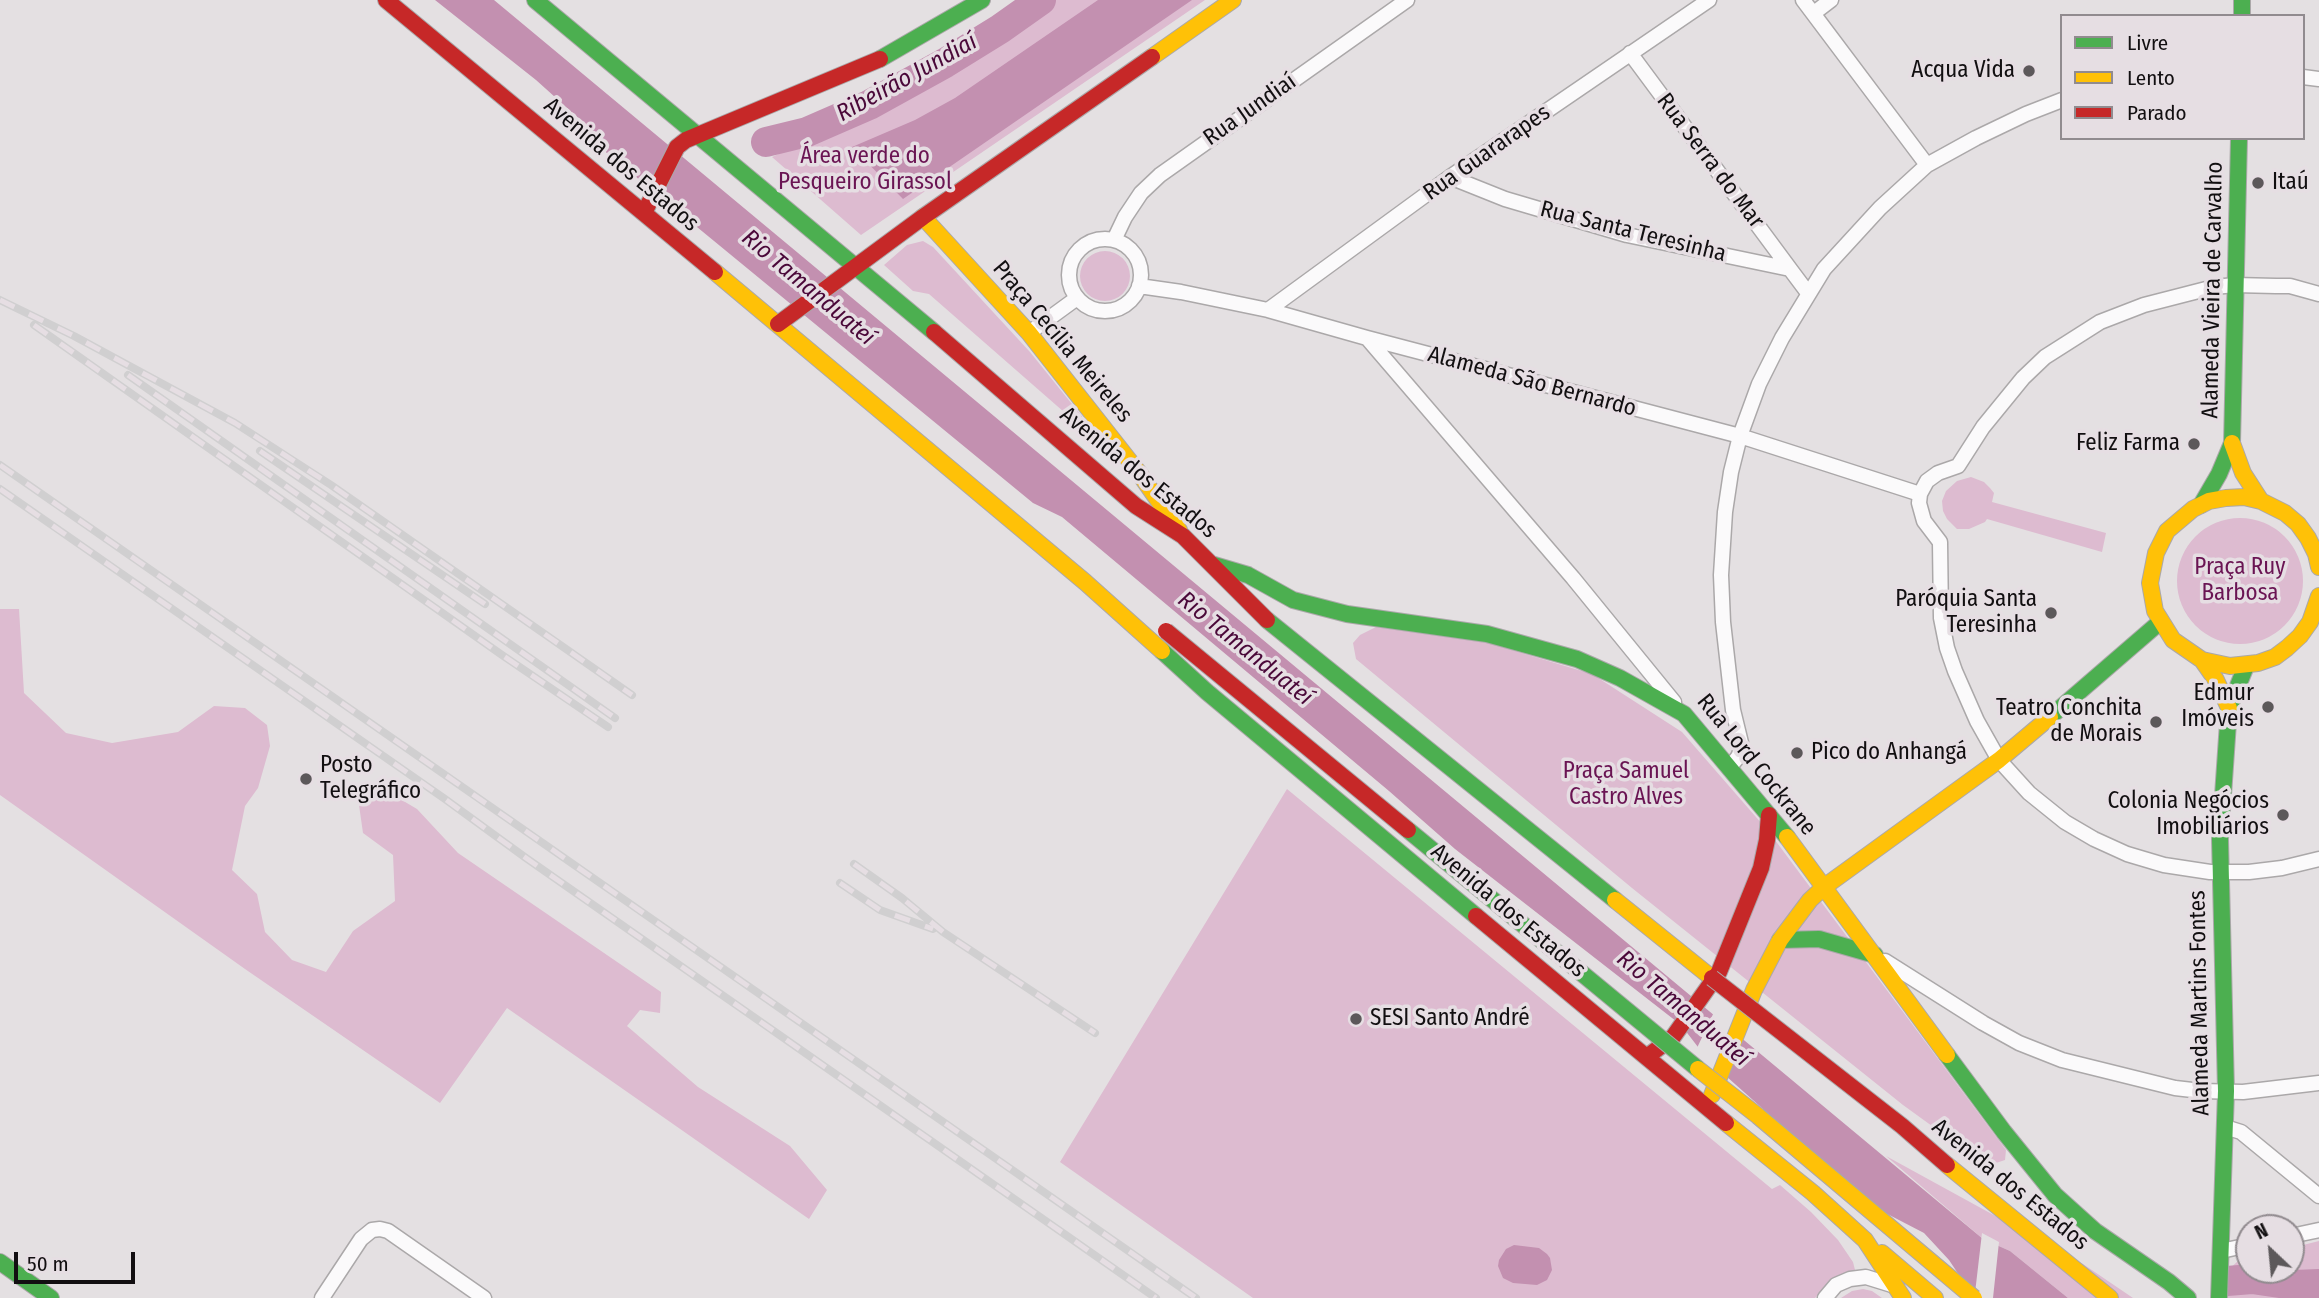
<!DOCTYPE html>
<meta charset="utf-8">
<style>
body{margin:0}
#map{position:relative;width:2319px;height:1298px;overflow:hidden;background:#e4e0e2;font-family:"Fira Sans Condensed",sans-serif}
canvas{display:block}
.legend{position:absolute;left:2060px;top:14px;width:245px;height:126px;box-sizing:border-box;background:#e6dee3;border:2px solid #918b8f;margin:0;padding:9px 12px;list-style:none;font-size:21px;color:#120f11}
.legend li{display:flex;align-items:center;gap:14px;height:35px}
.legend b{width:35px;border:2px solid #918b8f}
.north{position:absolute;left:2235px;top:1214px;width:70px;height:70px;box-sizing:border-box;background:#e6dee3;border:2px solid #918b8f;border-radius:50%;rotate:334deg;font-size:19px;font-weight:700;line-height:28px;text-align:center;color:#120f11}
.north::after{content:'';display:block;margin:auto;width:24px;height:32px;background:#5c585a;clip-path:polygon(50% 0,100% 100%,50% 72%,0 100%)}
.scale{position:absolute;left:14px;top:1252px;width:121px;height:32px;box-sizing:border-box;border:4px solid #120f11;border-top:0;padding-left:9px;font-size:21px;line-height:24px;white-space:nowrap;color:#120f11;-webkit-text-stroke:5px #e6dee3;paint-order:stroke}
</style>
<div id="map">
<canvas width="2319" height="1298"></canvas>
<ul class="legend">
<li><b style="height:9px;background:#4caf50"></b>Livre</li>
<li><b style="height:9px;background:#ffc107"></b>Lento</li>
<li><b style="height:9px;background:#c62828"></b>Parado</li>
</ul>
<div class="north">N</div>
<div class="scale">50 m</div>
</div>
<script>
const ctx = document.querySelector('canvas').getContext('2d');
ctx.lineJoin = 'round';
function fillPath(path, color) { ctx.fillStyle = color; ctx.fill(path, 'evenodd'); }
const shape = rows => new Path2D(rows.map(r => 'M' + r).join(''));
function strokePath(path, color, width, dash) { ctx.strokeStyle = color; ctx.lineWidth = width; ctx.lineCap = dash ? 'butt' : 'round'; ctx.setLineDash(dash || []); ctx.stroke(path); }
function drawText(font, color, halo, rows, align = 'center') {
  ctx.font = font + ' "Fira Sans Condensed",sans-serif'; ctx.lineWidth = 7; ctx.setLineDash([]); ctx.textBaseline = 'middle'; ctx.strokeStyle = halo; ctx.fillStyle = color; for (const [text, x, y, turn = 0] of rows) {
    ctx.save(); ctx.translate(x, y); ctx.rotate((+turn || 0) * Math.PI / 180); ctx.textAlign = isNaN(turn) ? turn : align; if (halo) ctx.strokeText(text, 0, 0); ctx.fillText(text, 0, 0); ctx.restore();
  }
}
const green = shape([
 [1055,0,1205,0,861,235,772,157,939,79],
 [923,241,933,247,1030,352,1088,424,1087,427,1080,426,929,294,913,291,884,265,907,245],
 '1080 276a25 25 0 1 1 50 0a25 25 0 1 1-50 0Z',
 [1971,477,1984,482,1990,488,1994,493,1992,502,2106,533,2102,552,1987,519,1985,522,1969,529,1957,529,1947,519,1943,511,1942,501,1946,491,1957,481],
 '2177 581a63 63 0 1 1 126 0a63 63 0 1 1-126 0Z',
 [0,609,19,609,24,693,66,733,112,743,178,732,214,706,245,708,267,725,270,746,258,788,245,806,232,870,257,894,265,932,292,960,326,972,353,931,395,901,393,855,363,833,359,805,375,793,395,796,417,809,458,853,661,992,660,1013,640,1010,627,1026,698,1087,790,1146,827,1190,809,1219,507,1008,440,1103,245,969,0,795],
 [1376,627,1488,643,1592,674,1682,732,1769,832,2006,1150,2005,1160,1993,1164,1932,1126,1903,1105,1632,888,1356,659,1353,643,1360,635],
 [1287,789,1772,1189,1780,1185,1811,1212,1838,1240,1853,1262,1855,1270,1833,1280,1815,1298,1253,1298,1060,1162],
 [1886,1156,2083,1264,2133,1298,2068,1298,2010,1251,1983,1239],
 [2319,1241,2319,1298,2221,1298,2227,1271,2238,1261,2249,1258,2249,1270,2291,1270,2291,1248],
 [1863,1289,1872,1291,1882,1298,1841,1298,1852,1291]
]);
const water = shape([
 [435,0,494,0,1983,1239,2010,1251,2068,1298,1987,1298,1959,1275,1949,1260,1924,1233,1872,1206,1708,1060,1681,1025,1455,849,1389,791,1062,517,1033,503,602,149,595,133,536,80],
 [1098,0,1192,0,903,199,852,147,915,120,955,98],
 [1514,1245,1539,1248,1547,1254,1550,1258,1552,1270,1547,1280,1537,1285,1513,1283,1503,1278,1498,1266,1499,1260,1506,1249]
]);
const pier = shape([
 [1715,1010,1740,1030,1725,1079,1705,1063,1696,1050],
 [1982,1233,1999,1242,1993,1298,1982,1298,1975,1293]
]);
const river = shape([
 [766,142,807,132,869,105,945,63,1000,29,1041,0],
 [2227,1281,2252,1279,2294,1285,2319,1284]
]);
const street = shape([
 [1803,0,1927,165],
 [1814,13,1831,0],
 [1630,53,1790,269],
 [2303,77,2319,79],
 [1450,177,1505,199,1627,235,1790,269,1808,293],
 '1069 275a36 36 0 1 1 72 0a36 36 0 1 1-72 0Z',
 [1114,240,1125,217,1141,193,1160,175,1407,0],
 [1139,286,1181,292,1268,310,1367,338,1740,436,1920,494],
 [2319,294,2290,286,2276,286,2235,285,2214,287,2144,305,2100,322,2045,357,2023,378,1983,427,1958,466,1938,473,1927,481,1920,494,1919,503,1924,521,1940,542,1941,618,1947,648,1955,671,1977,721,1999,760,2029,793,2065,822,2094,839,2127,854,2164,865,2210,872,2249,872,2282,868,2319,859],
 [1268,310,1450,177,1709,0],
 [1029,333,1077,298],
 [1367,338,1573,578,1674,702],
 [1729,768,1738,757,1742,747,1733,710,1723,622,1721,575,1725,512,1731,472,1740,436,1759,384,1782,338,1824,269,1880,208,1927,165,1976,138,2026,114,2062,100],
 [1885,961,1983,1023,2019,1043,2062,1060,2175,1088,2201,1091,2243,1092,2319,1083],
 [2225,1127,2241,1132,2319,1196],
 [2291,1236,2319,1230],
 [2221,1251,2249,1245],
 [322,1298,361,1239,372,1230,380,1229,388,1231,484,1298],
 [1825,1298,1836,1285,1850,1279,1866,1277,1895,1286]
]);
const fast = shape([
 [535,0,934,332],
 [2242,0,2242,16],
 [880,59,982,0],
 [2201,505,2219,474,2232,443,2239,138],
 [1214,565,1248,575,1293,600,1347,614,1487,634,1577,659,1620,678,1684,714,1787,837],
 [1267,620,1615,900],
 [1162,651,1207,692,1476,916],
 [2050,717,2160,622],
 [1780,940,1819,939,1875,955],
 [1947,1055,2004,1132,2055,1195,2095,1231,2169,1282,2188,1298],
 [0,1262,51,1298],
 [2219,1298,2226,1091,2220,839,2229,708,2246,666]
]);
const slow = shape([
 [1152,57,1233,0],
 [923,217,1029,333,1139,473,1179,530],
 [715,272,1085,582,1162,651],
 [2232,443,2243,473,2261,501],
 [2319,567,2316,554,2308,538,2298,524,2285,513,2261,501,2244,497,2226,498,2209,501,2193,509,2167,531,2156,553,2150,583,2155,611,2173,640,2202,660,2230,666,2258,663,2275,657,2287,648,2300,636,2310,622,2319,596],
 [2202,660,2216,680,2229,708],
 [1787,837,1947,1055],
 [1615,900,1712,978],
 [1712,1095,1754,990,1780,940,1810,900,1824,887,1999,760,2050,717],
 [1726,1123,1813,1193,1865,1240,1903,1298],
 [1947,1165,2110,1298],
 [1882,1253,1935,1298]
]);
const jam = shape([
 [386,0,715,272],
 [644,213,677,147,686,140,880,59],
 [778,324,923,217,1152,57],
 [934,332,1136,506,1183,536,1267,620],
 [1476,916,1726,1123],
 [1648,1056,1673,1037,1719,972,1761,868,1767,840,1769,815]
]);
const rail = shape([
 [0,300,74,336,235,423,331,485,632,695],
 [34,325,502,655,608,727],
 [128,375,615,718],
 [260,451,485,604],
 [0,465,1196,1298],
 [0,489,445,799,526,858,1156,1298],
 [854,864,902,898,943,932,1095,1033],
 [840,883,880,910,933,929]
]);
const fastBridge = shape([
 [1408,830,1698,1069]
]);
const slowBridge = shape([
 [1698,1069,1758,1116,1974,1298]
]);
const jamBridge = shape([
 [1166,631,1408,830],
 [1712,978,1902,1126,1947,1165]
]);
const markers = [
 [2029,71,7,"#5c585a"],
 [2258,183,7,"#5c585a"],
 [2194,444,7,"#5c585a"],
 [2051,613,7,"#5c585a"],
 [2268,707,7,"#5c585a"],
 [2156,722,7,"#5c585a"],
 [1797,753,7,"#5c585a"],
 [306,779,7,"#5c585a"],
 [2283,815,7,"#5c585a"],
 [1356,1019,7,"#5c585a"]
];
const poiNames = [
 ["Acqua Vida",2015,71],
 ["Itaú",2272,183,"left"],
 ["Feliz Farma",2180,444],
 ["Paróquia Santa",2037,600],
 ["Teresinha",2037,626],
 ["Edmur",2254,694],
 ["Imóveis",2254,720],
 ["Teatro Conchita",2142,709],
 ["de Morais",2142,735],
 ["Pico do Anhangá",1811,753,"left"],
 ["Posto",320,766,"left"],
 ["Telegráfico",320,792,"left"],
 ["Colonia Negócios",2269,802],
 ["Imobiliários",2269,828],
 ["SESI Santo André",1370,1019,"left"]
];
const streetNames = [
 ["Rua Jundiaí",1250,110,-35],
 ["Rua Guararapes",1487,153,-35],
 ["Rua Serra do Mar",1710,161,53],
 ["Avenida dos Estados",621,165,40],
 ["Rua Santa Teresinha",1633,232,14],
 ["Alameda Vieira de Carvalho",2213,290,-89],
 ["Praça Cecília Meireles",1062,342,50],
 ["Alameda São Bernardo",1532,382,15],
 ["Avenida dos Estados",1138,473,39],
 ["Rua Lord Cockrane",1756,765,51],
 ["Avenida dos Estados",1508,911,40],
 ["Alameda Martins Fontes",2200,1003,-91],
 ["Avenida dos Estados",2010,1185,39]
];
const parkNames = [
 ["Área verde do",865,157],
 ["Pesqueiro Girassol",865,183],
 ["Praça Ruy",2240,568],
 ["Barbosa",2240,594],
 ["Praça Samuel",1626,772],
 ["Castro Alves",1626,798]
];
const waterNames = [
 ["Ribeirão Jundiaí",907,78,-29],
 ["Rio Tamanduateí",808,288,40],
 ["Rio Tamanduateí",1245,649,39],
 ["Rio Tamanduateí",1683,1009,40]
];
fillPath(green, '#ddbbd0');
fillPath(water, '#c390b0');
fillPath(pier, '#e4e0e2');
strokePath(river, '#c390b0', 30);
strokePath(street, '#aba8a9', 17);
strokePath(fast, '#aba8a9', 18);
strokePath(slow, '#aba8a9', 18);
strokePath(jam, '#aba8a9', 18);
strokePath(street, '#fbfafb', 14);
strokePath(fast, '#4caf50', 16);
strokePath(slow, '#ffc107', 16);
strokePath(jam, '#c62828', 16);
strokePath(rail, '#d0cfd0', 8);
strokePath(rail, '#e6dee3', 5, [16]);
strokePath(fastBridge, '#aba8a9', 18, []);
strokePath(slowBridge, '#aba8a9', 18, []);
strokePath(jamBridge, '#aba8a9', 18, []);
strokePath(fastBridge, '#4caf50', 16);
strokePath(slowBridge, '#ffc107', 16);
strokePath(jamBridge, '#c62828', 16);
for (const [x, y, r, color] of markers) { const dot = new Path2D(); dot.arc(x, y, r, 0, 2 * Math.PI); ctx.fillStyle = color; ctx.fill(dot); strokePath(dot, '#e6dee3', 2.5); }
drawText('23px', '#120f11', '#e6dee3', poiNames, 'right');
drawText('23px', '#120f11', '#e6dee3', streetNames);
drawText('23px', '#6a1453', '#e6dee3', parkNames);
drawText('italic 24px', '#4a0839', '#e6dee3', waterNames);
</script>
